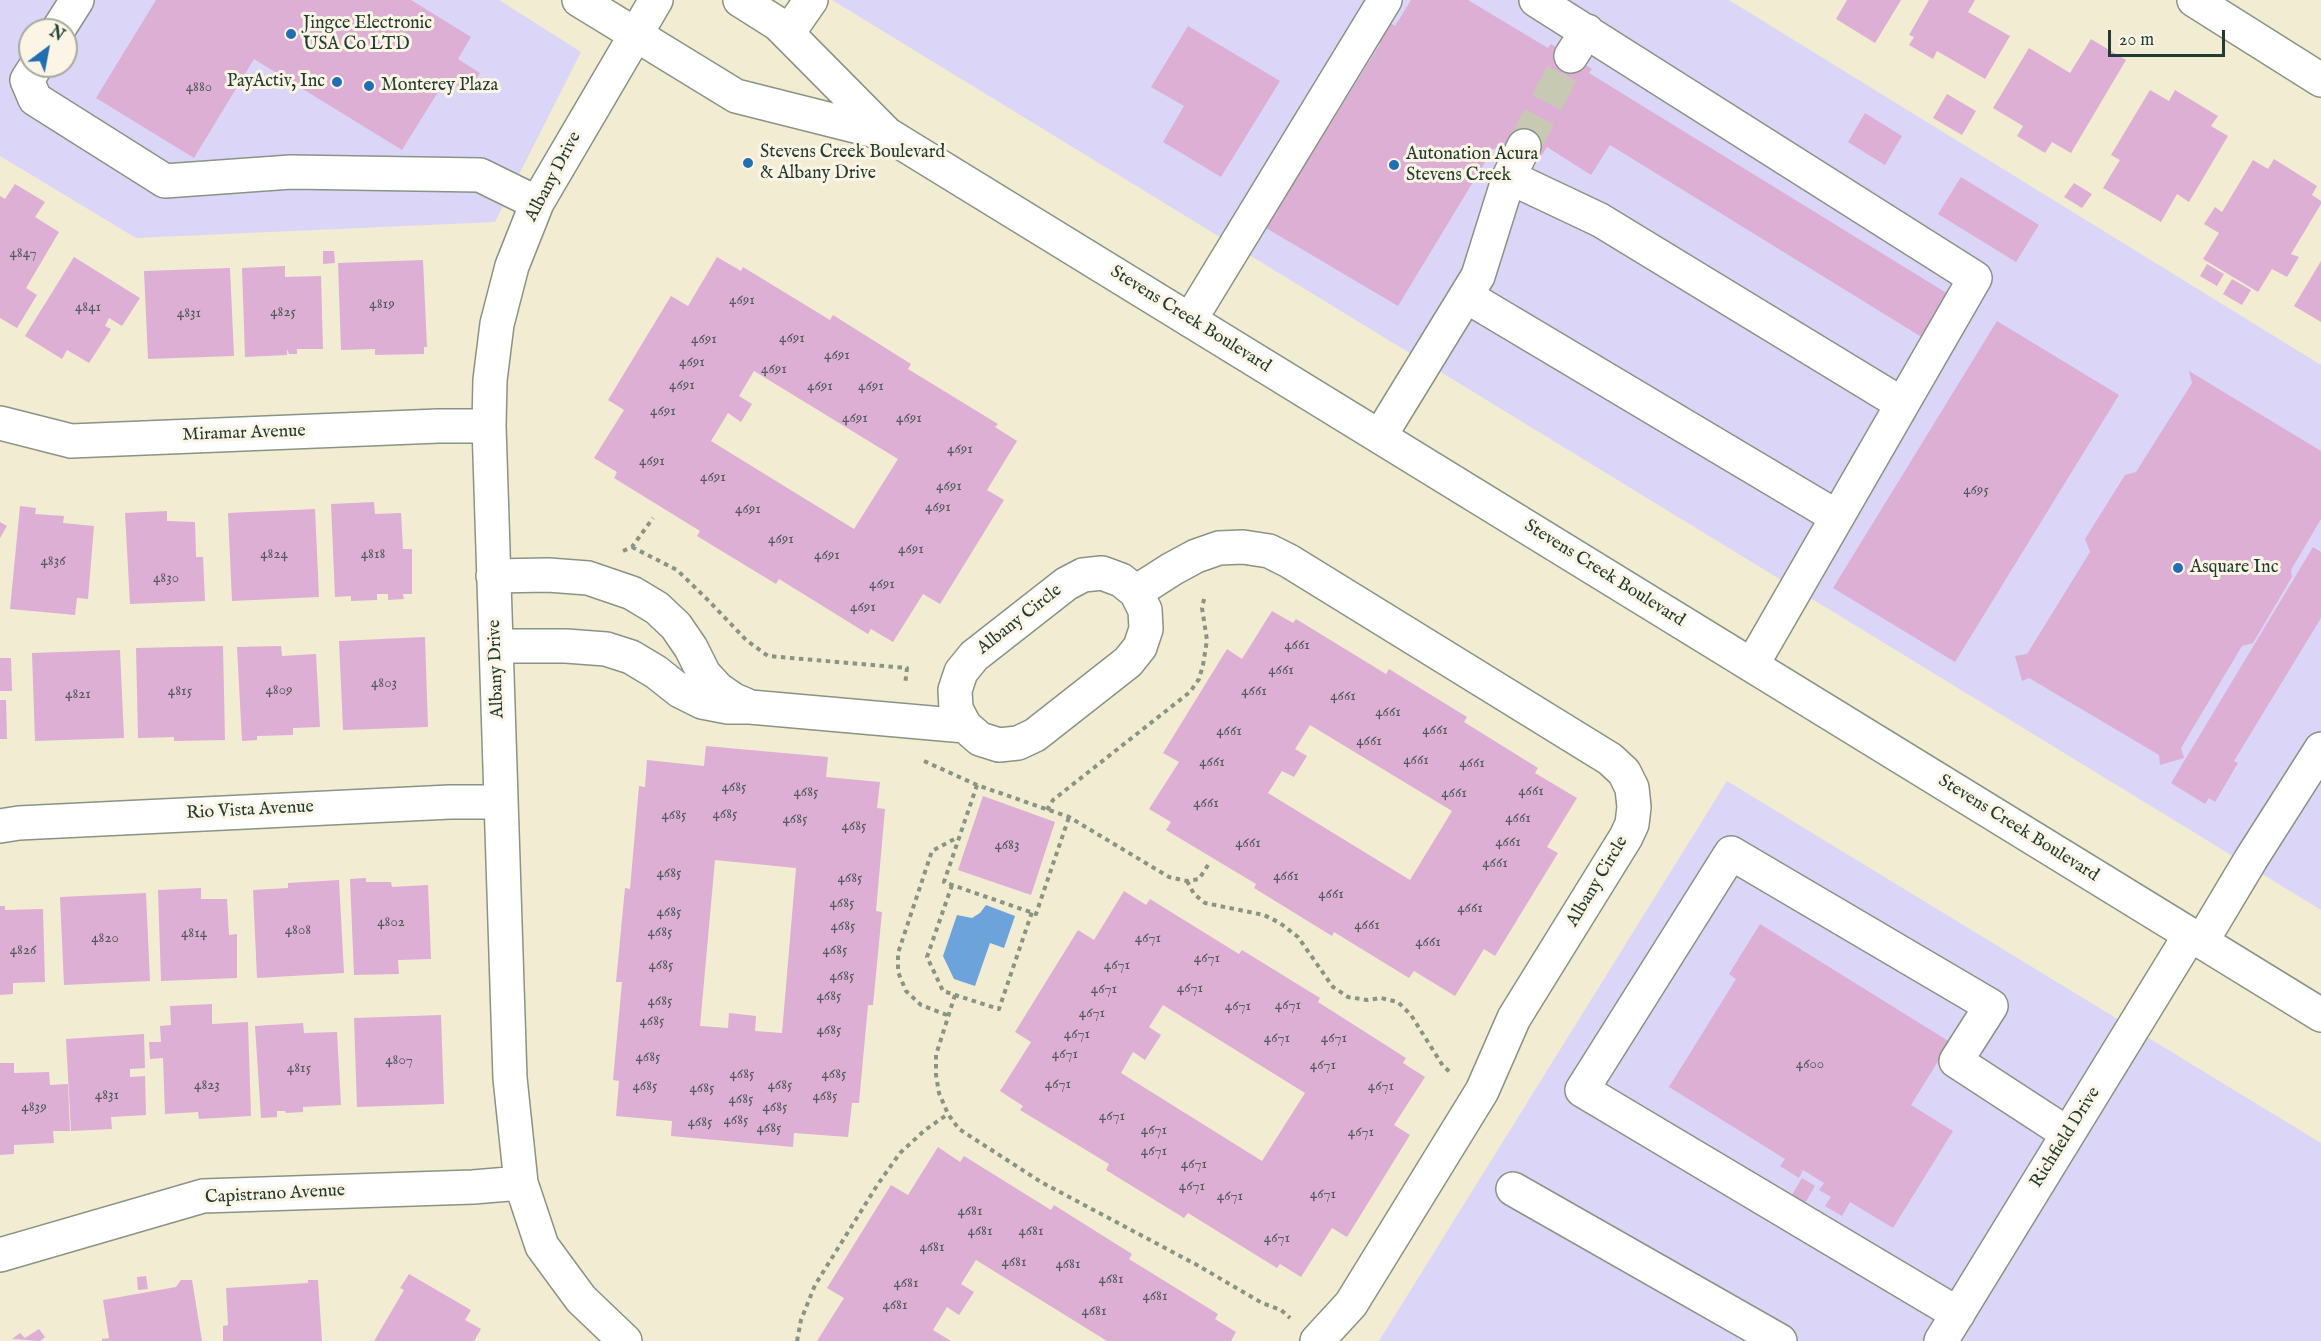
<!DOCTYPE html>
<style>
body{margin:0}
#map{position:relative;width:2321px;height:1341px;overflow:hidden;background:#f2ecd3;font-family:"IM FELL English",serif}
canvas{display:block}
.north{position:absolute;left:18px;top:18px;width:60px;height:60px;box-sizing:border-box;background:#fcf5e5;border:2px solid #a4ab9e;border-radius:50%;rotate:32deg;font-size:16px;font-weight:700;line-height:24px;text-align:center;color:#1f3d34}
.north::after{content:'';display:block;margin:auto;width:21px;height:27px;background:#1f6fb2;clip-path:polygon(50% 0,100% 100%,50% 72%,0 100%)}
.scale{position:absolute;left:2108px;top:30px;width:117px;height:27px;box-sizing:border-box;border:3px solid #1f3d34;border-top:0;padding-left:8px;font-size:18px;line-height:21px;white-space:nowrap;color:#1f3d34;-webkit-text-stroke:4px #fcf5e5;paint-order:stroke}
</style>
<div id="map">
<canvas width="2321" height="1341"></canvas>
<div class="north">N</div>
<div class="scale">20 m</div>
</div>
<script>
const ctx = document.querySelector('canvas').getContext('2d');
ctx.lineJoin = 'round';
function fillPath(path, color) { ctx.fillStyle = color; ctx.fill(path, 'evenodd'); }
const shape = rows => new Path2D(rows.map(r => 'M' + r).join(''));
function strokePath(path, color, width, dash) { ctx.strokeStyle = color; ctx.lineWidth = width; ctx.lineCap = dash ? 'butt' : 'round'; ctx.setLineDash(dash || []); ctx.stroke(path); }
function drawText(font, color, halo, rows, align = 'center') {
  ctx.font = font + ' "IM FELL English",serif'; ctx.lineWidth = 6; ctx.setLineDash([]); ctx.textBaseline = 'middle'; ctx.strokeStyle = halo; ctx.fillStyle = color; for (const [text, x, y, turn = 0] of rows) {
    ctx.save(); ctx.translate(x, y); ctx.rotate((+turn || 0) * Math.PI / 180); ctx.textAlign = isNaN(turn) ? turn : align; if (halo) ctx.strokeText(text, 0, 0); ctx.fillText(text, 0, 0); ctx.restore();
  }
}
const built = shape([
 [0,0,499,0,581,52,495,222,136,238,0,156],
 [30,30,66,30,66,66,30,66],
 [832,0,1729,0,2321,365,2321,910],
 [1727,781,2321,1143,2321,1341,1379,1341]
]);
const water = shape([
 [986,905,1015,916,1004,948,990,943,975,986,954,979,943,956,957,915,972,918,980,913]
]);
const building = shape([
 [156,0,411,0,471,37,458,59,480,73,469,92,446,79,402,150,254,59,194,158,96,98],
 [1411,0,1468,0,1548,48,1551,44,1592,69,1589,73,1953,297,1928,341,1610,145,1591,175,1547,147,1541,156,1520,144,1493,149,1398,306,1266,228,1380,44,1369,37,1382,17,1395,26],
 [1847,0,1901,0,1875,43,1836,19],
 [1929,0,1975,0,1968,12,2010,36,1985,79,1937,51,1933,59,1909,45,1914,37,1909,35],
 [1188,26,1280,81,1221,177,1163,142,1184,106,1151,87],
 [2091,39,2126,60,2071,153,2052,142,2045,153,2017,136,2023,126,1993,108,2029,48,2070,73],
 [2150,90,2169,101,2175,90,2218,116,2211,126,2228,136,2189,202,2177,194,2161,222,2103,188,2120,160,2111,155],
 [1947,94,1976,111,1962,135,1933,118],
 [1865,113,1902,136,1885,165,1848,142],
 [2274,159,2317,186,2312,195,2321,201,2321,204,2291,254,2299,257,2287,277,2272,269,2258,292,2203,259,2219,233,2204,224,2215,207,2222,212,2253,160,2268,169],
 [1961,177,2039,225,2016,262,1938,214],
 [2074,183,2092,194,2082,208,2064,197],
 [15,184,45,202,35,217,59,232,26,288,37,295,17,328,0,318,0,196,5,199],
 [323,251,334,251,335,263,323,264],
 [74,257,140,298,122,326,109,318,105,326,111,329,89,363,67,350,62,359,25,336],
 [717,257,741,271,743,267,830,320,833,315,911,364,908,369,998,424,995,427,1017,441,987,490,1004,500,940,604,923,594,893,642,871,629,868,634,779,579,776,584,697,536,700,531,614,478,617,472,594,458,624,410,608,400,671,296,688,306],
 [754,371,898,459,854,529,711,441,728,413,741,422,752,404,739,396],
 [423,260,427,347,424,347,424,354,375,355,375,349,341,350,338,263],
 [2321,261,2321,322,2294,306],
 [2207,264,2224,274,2217,286,2200,276],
 [285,266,285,277,321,276,323,349,297,349,297,354,289,354,287,349,287,355,245,357,242,268],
 [230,268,234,356,148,359,144,271],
 [2232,279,2251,290,2242,305,2223,294],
 [1997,321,2119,395,1955,662,1833,588],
 [2189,371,2321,451,2321,519,2291,570,2292,577,2253,643,2242,646,2181,748,2184,758,2160,765,2159,755,2029,678,2022,681,2015,656,2027,654,2090,552,2085,539,2125,475,2136,472,2192,383],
 [374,502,375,514,401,513,403,549,412,549,412,594,403,594,404,599,388,600,388,594,377,594,377,600,351,601,351,596,335,597,331,504],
 [20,506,36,508,35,514,64,516,63,523,94,526,88,599,77,598,75,615,10,609],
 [315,509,319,597,232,601,228,513],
 [167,511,167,521,195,522,196,557,203,557,205,601,130,604,125,513],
 [0,522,7,526,0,538],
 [2313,547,2321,552,2321,618,2234,761,2238,763,2215,802,2209,798,2205,804,2171,783],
 [1272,611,1293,623,1296,619,1386,674,1389,669,1467,717,1464,722,1538,768,1535,773,1577,798,1547,847,1558,853,1495,956,1484,949,1455,996,1414,971,1409,978,1334,932,1332,936,1254,888,1256,884,1166,830,1171,822,1149,809,1179,762,1163,753,1227,649,1242,659],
 [1310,725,1452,811,1410,880,1268,793,1282,771,1294,777,1307,756,1295,749],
 [425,637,428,727,343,730,339,641],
 [223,646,225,740,174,741,174,737,138,738,136,648],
 [281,646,282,656,316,654,320,727,293,728,293,735,257,736,257,740,242,741,237,647],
 [120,650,124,738,35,741,32,653],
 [0,658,11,658,12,691,0,691],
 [0,700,6,700,7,739,0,739],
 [706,746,828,757,826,777,880,782,877,808,885,809,876,911,882,912,873,1005,868,1005,859,1103,852,1103,848,1137,794,1133,793,1147,671,1136,672,1121,616,1116,619,1081,613,1080,622,982,616,982,625,888,630,889,639,786,645,787,647,760,704,766],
 [715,860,796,868,782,1033,755,1031,756,1016,729,1013,728,1028,700,1026],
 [983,796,1055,822,1031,895,958,870],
 [366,878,366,882,391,882,392,887,428,885,431,959,398,960,399,974,354,975,350,879],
 [339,880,344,973,257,978,253,890,288,888,288,883],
 [201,888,201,899,227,899,229,935,237,934,237,978,161,981,158,890],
 [1124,891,1146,905,1150,899,1239,954,1242,950,1320,998,1318,1002,1406,1058,1403,1063,1425,1077,1394,1125,1410,1135,1347,1237,1332,1228,1301,1277,1280,1264,1277,1268,1188,1213,1184,1218,1106,1170,1109,1164,1020,1110,1023,1106,1000,1091,1031,1042,1015,1032,1078,930,1094,940],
 [1163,1005,1305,1093,1262,1161,1121,1073,1133,1052,1145,1060,1161,1035,1149,1027],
 [146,893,150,981,64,985,60,897],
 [0,906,5,906,5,910,43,909,45,982,13,983,13,994,0,995],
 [1760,924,1950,1042,1911,1105,1953,1131,1893,1228,1850,1202,1842,1216,1825,1206,1831,1197,1819,1190,1824,1183,1803,1170,1799,1178,1780,1166,1785,1159,1669,1087,1736,979,1729,974],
 [212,1004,212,1024,248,1022,251,1116,199,1119,198,1112,165,1114,163,1058,150,1059,149,1042,161,1042,160,1026,171,1025,170,1006],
 [441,1015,444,1104,357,1107,354,1018],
 [303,1023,304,1033,337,1032,341,1105,303,1107,303,1112,286,1113,285,1111,277,1111,277,1117,261,1118,255,1026],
 [144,1034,145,1068,130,1069,130,1077,145,1076,146,1115,111,1117,112,1129,71,1131,66,1039],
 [0,1063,14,1063,14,1073,49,1072,50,1085,68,1084,70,1131,53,1131,54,1143,14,1145,14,1154,0,1155],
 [938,1147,960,1162,964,1156,1051,1210,1054,1205,1132,1254,1129,1259,1218,1314,1215,1319,1236,1332,1231,1341,1107,1341,976,1260,961,1284,974,1292,959,1315,947,1307,933,1330,951,1341,817,1341,844,1298,827,1288,891,1185,908,1195],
 [1802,1178,1815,1186,1801,1210,1788,1201],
 [409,1274,471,1310,465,1320,481,1329,474,1341,374,1341,404,1290,400,1288],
 [146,1276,148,1289,138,1290,137,1277],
 [181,1280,192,1280,202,1341,102,1341,102,1339,109,1338,103,1300,176,1287],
 [308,1280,318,1280,322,1341,223,1341,223,1326,228,1325,226,1288,308,1283],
 [39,1329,45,1337,40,1341,12,1339,20,1333,25,1338]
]);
const minorTunnel = shape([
 [1524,146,1571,56]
]);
const path = shape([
 [632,547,677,570,709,601,746,640,768,656,907,668,905,685],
 [623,551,632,547,653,518],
 [924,761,977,785,1069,817,1169,877,1187,881,1199,879,1210,862],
 [977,785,944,882,952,885,1036,914,1069,817],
 [1047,810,1053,800,1190,692,1199,679,1203,665,1207,640,1202,608,1205,595],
 [1187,881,1194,894,1205,903,1264,915,1280,923,1298,937,1333,987,1348,997,1367,1000,1381,998,1398,1002,1411,1015,1443,1066,1450,1072],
 [952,885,927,957,943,991,955,995,999,1009,1032,912],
 [955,995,936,1055,936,1075,939,1093,948,1114,959,1129,1041,1182,1197,1265,1262,1303,1281,1310,1290,1318],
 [947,1015,921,1005,906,991,898,972,898,953,932,851,958,837],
 [797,1341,801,1320,815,1285,878,1184,900,1153,925,1130,948,1114]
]);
const minor = shape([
 [1536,0,1975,278,1752,665],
 [2194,0,2321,80],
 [58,30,77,0],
 [788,33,811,0],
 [1571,56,1587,31],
 [36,66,27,80,35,99,165,181,291,172,480,175,537,203],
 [1509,177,1600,220,1902,404],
 [1466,296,1837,517],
 [1190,320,1385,0],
 [0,423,71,441,438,426,489,426],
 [1380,436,1478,276,1509,177,1524,146],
 [1102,573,1121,580,1136,592,1145,610,1146,629,1140,647,1128,662,1035,735,1018,743,999,745,980,739,965,726,956,709,955,690,961,672,974,656,1066,584,1083,575,1102,573],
 [493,576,548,575,588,578,632,593,657,608,676,626,691,648,704,674,718,689,734,700,746,705],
 [1136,592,1172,569,1196,556,1219,548,1243,547,1269,551,1289,561,1610,759,1624,772,1632,788,1634,807,1632,824,1626,837,1514,1018,1482,1091,1351,1304,1317,1341],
 [496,646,566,646,606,649,631,657,656,672,680,691,702,702,728,707,750,707,965,726],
 [0,826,19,823,450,802,501,802],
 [2202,941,2251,859,2321,749],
 [1513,1189,1780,1341],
 [0,1255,203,1196,473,1187,521,1183],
 [1958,1314,1582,1090,1731,853,1991,1006,1956,1061,2068,1134],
 [625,1341,581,1299,542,1246,521,1183,510,1078,489,426,490,380,497,324,512,266,537,203,656,0],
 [1941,1341,2190,935]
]);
const major = shape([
 [579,0,736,96,887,134],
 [740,0,778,24,887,134,2321,1015]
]);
const markers = [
 [291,34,6,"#1f6fb2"],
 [337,82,6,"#1f6fb2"],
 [369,86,6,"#1f6fb2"],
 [748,163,6,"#1f6fb2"],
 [1394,165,6,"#1f6fb2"],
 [2178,568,6,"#1f6fb2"]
];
const numberNames = [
 ["4880",199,88],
 ["4847",23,254],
 ["4691",742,301],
 ["4819",382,305],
 ["4841",88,308],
 ["4825",283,313],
 ["4831",189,314],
 ["4691",792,339],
 ["4691",704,340],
 ["4691",837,356],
 ["4691",692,363],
 ["4691",774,370],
 ["4691",682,386],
 ["4691",820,387],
 ["4691",871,387],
 ["4691",663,412],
 ["4691",855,419],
 ["4691",909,419],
 ["4691",960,450],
 ["4691",652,462],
 ["4691",713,478],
 ["4691",949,487],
 ["4695",1976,491],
 ["4691",938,508],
 ["4691",748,510],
 ["4691",781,540],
 ["4691",911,550],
 ["4824",274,555],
 ["4818",373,555],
 ["4691",827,556],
 ["4836",53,562],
 ["4830",166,579],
 ["4691",882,585],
 ["4691",863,608],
 ["4661",1297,646],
 ["4661",1281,671],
 ["4803",384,684],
 ["4809",279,691],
 ["4815",180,692],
 ["4661",1254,692],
 ["4821",78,695],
 ["4661",1343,697],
 ["4661",1388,713],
 ["4661",1435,731],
 ["4661",1229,732],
 ["4661",1369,742],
 ["4661",1416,761],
 ["4661",1212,763],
 ["4661",1472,764],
 ["4685",734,788],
 ["4661",1531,792],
 ["4685",806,793],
 ["4661",1454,794],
 ["4661",1206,804],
 ["4685",725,815],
 ["4685",674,816],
 ["4661",1518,819],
 ["4685",795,820],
 ["4685",854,827],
 ["4661",1508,843],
 ["4661",1248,844],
 ["4683",1007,846],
 ["4661",1495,864],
 ["4685",669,874],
 ["4661",1286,877],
 ["4685",850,879],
 ["4661",1331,895],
 ["4685",842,904],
 ["4661",1470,909],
 ["4685",669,913],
 ["4802",391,923],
 ["4661",1367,926],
 ["4685",843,927],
 ["4808",298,931],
 ["4685",660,933],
 ["4814",194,934],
 ["4820",105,939],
 ["4671",1148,939],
 ["4661",1428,943],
 ["4826",23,951],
 ["4685",835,951],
 ["4671",1207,959],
 ["4685",661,966],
 ["4671",1117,966],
 ["4685",842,977],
 ["4671",1190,989],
 ["4671",1104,990],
 ["4685",829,997],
 ["4685",660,1002],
 ["4671",1288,1006],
 ["4671",1238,1007],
 ["4671",1092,1014],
 ["4685",652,1022],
 ["4685",829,1031],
 ["4671",1077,1035],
 ["4671",1277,1039],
 ["4671",1334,1039],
 ["4671",1065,1055],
 ["4685",648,1058],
 ["4807",399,1061],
 ["4600",1810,1065],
 ["4671",1323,1066],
 ["4815",299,1069],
 ["4685",742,1075],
 ["4685",834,1075],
 ["4671",1058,1085],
 ["4823",207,1086],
 ["4685",780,1086],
 ["4685",645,1087],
 ["4671",1381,1087],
 ["4685",702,1089],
 ["4831",107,1096],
 ["4685",825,1097],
 ["4685",741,1100],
 ["4839",34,1108],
 ["4685",775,1108],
 ["4671",1112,1117],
 ["4685",736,1121],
 ["4685",700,1123],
 ["4685",769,1129],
 ["4671",1154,1131],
 ["4671",1361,1133],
 ["4671",1154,1152],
 ["4671",1194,1165],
 ["4671",1192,1187],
 ["4671",1323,1195],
 ["4671",1230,1197],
 ["4681",970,1212],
 ["4681",980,1232],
 ["4681",1031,1232],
 ["4671",1277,1239],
 ["4681",932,1248],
 ["4681",1014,1263],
 ["4681",1068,1265],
 ["4681",1111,1280],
 ["4681",906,1284],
 ["4681",1155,1297],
 ["4681",895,1306],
 ["4681",1094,1312]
];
const poiNames = [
 ["Jingce Electronic",303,24],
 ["USA Co LTD",303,45],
 ["PayActiv, Inc",325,82,"right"],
 ["Monterey Plaza",381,86],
 ["Stevens Creek Boulevard",760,153],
 ["& Albany Drive",760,174],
 ["Autonation Acura",1406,155],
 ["Stevens Creek",1406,176],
 ["Asquare Inc",2190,568]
];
const streetNames = [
 ["Albany Drive",554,177,-62],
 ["Stevens Creek Boulevard",1190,320,32],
 ["Miramar Avenue",244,434,-2],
 ["Stevens Creek Boulevard",1604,574,32],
 ["Albany Circle",1020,620,-38],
 ["Albany Drive",497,669,-92],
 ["Rio Vista Avenue",250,811,-3],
 ["Stevens Creek Boulevard",2018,829,32],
 ["Albany Circle",1598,882,-59],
 ["Richfield Drive",2066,1138,-58],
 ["Capistrano Avenue",275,1195,-3]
];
fillPath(built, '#dbd6f7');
fillPath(water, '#6ba3da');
fillPath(building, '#ddafd5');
strokePath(minorTunnel, '#c8c9b3', 33, [33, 16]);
strokePath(minor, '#889484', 36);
strokePath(major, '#889484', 36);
strokePath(path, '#889484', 4, [4.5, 4.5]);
strokePath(minor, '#fff', 33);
strokePath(major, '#fff', 33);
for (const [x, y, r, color] of markers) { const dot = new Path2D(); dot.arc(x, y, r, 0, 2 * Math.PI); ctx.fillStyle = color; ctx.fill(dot); strokePath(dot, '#fcf5e5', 2); }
drawText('15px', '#4e5a5c', null, numberNames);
drawText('18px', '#1f3d34', '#fcf5e5', poiNames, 'left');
drawText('18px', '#1f3d34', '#fcf5e5', streetNames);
</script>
